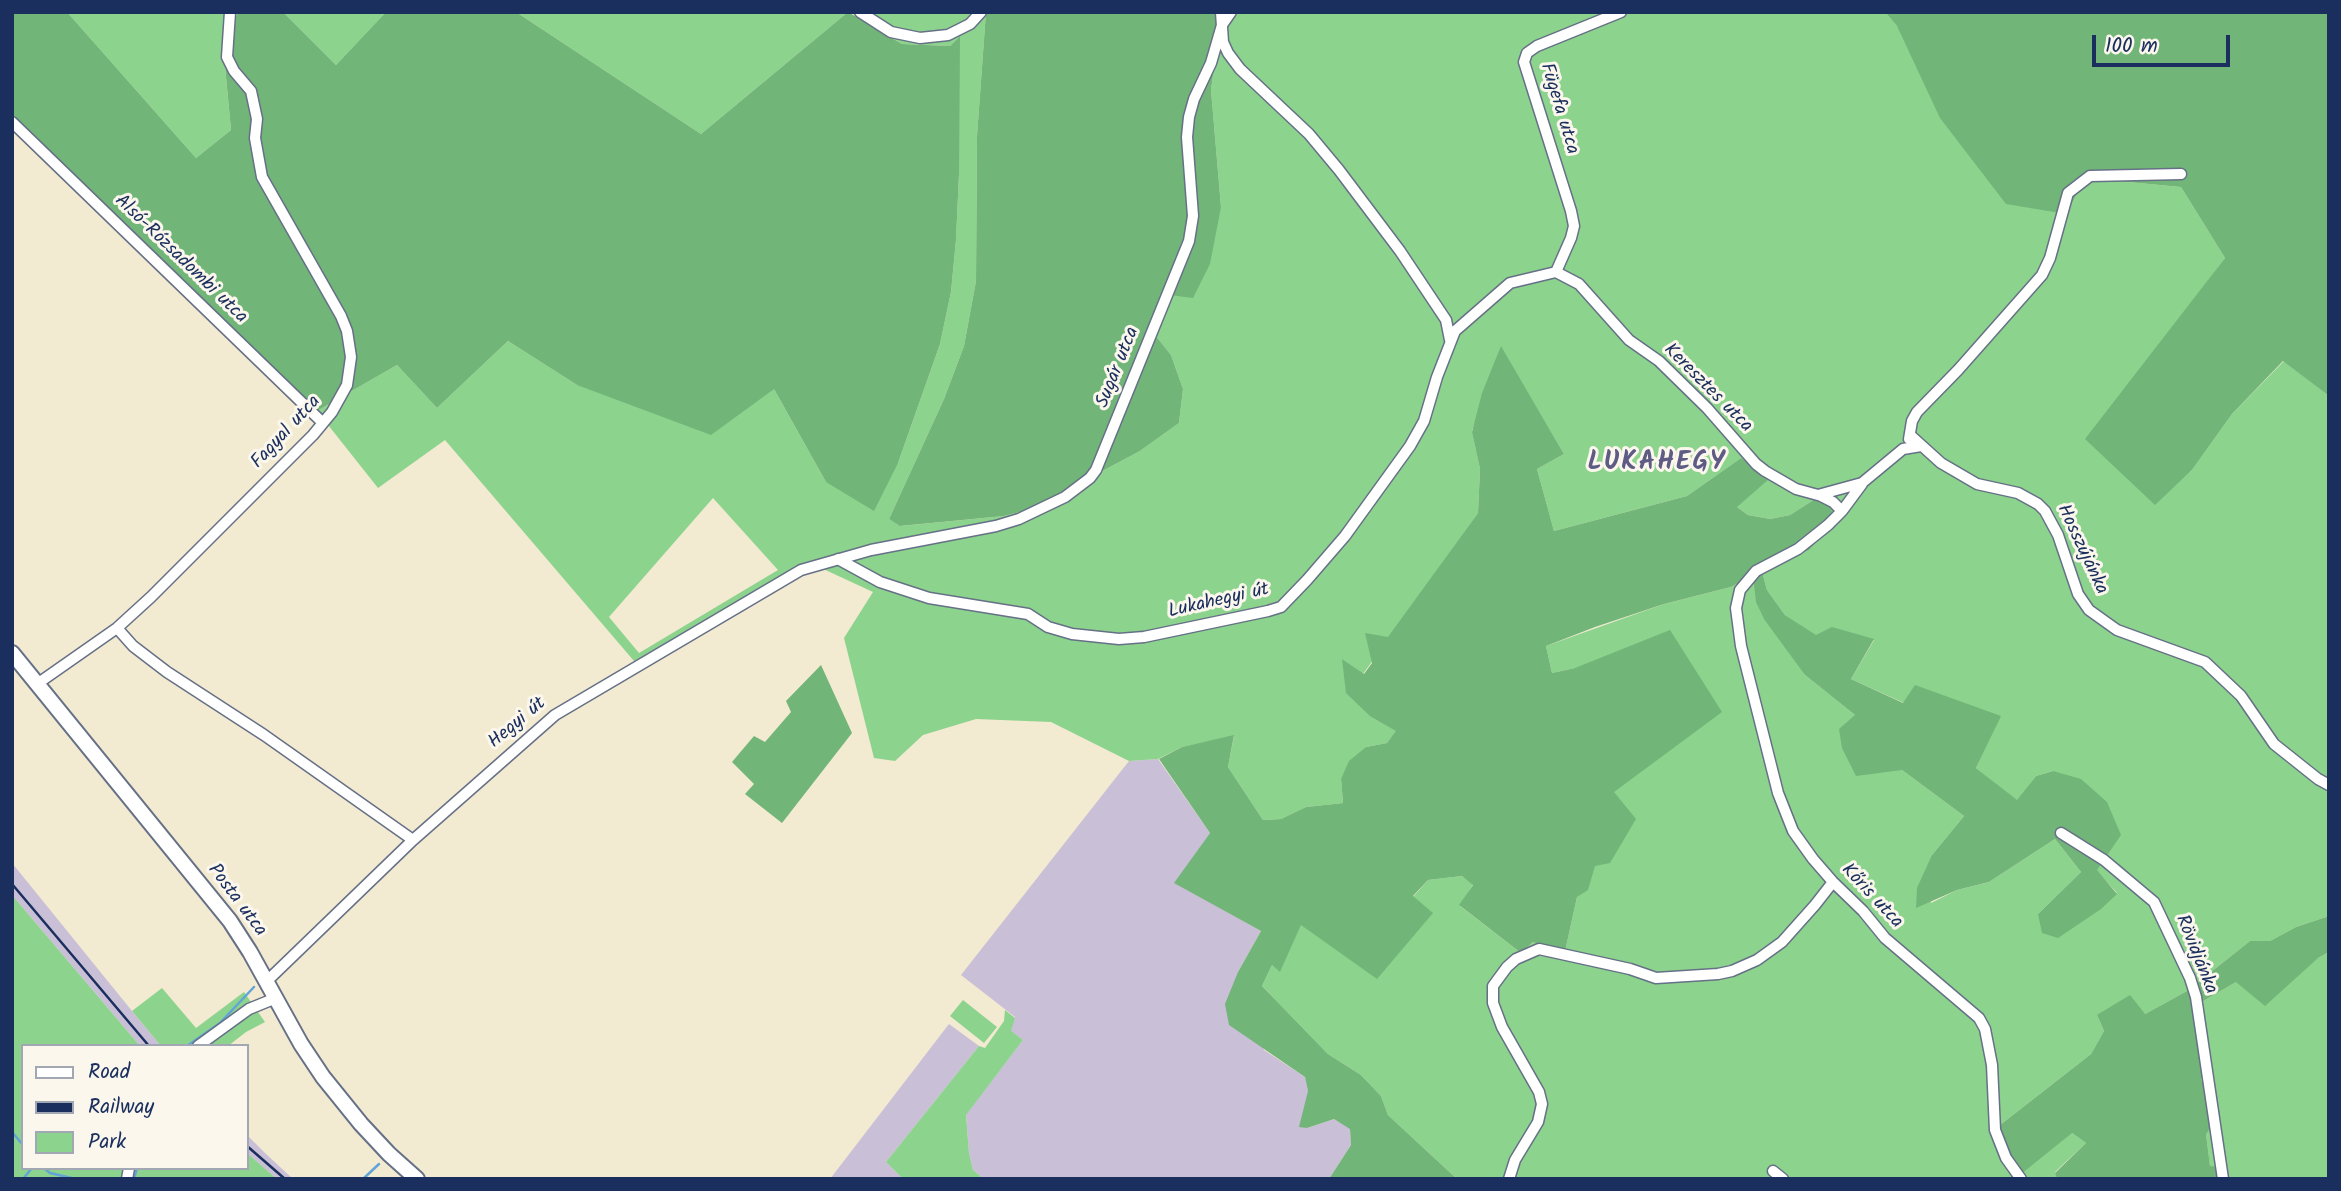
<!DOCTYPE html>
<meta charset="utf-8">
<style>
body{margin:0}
#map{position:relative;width:2341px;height:1191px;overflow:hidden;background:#f2ead1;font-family:Kalam,sans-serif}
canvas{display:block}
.frame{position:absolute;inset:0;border:14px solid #1b2f5e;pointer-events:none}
.legend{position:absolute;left:21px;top:1044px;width:228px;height:126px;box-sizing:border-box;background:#fbf7ec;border:2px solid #a1a7b3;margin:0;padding:9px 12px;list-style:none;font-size:21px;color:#1b2f5e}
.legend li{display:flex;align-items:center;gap:14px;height:35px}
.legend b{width:35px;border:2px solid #a1a7b3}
.scale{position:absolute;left:2092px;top:35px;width:138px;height:32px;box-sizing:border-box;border:4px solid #1b2f5e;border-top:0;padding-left:9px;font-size:21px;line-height:24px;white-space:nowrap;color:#1b2f5e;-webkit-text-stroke:5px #fbf7ec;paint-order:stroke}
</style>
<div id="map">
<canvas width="2341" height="1191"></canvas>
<div class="frame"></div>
<ul class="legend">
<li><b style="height:9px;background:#fff"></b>Road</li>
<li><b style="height:9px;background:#1b2f5e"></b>Railway</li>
<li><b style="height:19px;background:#8cd38d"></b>Park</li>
</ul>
<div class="scale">100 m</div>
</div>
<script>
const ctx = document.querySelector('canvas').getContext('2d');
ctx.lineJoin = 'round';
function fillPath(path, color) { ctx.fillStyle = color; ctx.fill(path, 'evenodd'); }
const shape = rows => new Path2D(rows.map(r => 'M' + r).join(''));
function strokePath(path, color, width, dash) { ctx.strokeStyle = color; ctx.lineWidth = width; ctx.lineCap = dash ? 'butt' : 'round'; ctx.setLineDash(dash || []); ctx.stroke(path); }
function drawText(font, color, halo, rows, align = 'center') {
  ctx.font = font + ' Kalam,sans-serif'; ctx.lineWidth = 6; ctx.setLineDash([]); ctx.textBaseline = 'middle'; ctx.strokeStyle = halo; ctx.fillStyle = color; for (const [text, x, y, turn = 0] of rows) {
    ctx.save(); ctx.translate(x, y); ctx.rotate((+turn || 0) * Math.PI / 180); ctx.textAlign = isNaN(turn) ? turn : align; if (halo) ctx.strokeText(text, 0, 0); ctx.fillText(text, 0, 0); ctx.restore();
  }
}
const industrial = shape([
 [1158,759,1210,833,1175,883,1261,931,1238,972,1264,1050,1305,1077,1308,1091,1307,1128,1334,1119,1350,1128,1351,1145,1329,1179,984,1179,973,1170,969,1153,966,1114,1023,1040,1010,1031,1015,1017,961,975,1129,761],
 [12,863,132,1011,161,1046,140,1046,12,895],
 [949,1024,979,1046,886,1162,903,1179,830,1179],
 [247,1135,265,1153,293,1179,277,1179,247,1153]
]);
const green = shape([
 [67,12,239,12,222,35,231,130,196,158],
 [283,12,386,12,336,65],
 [516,12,848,12,701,134],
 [850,12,986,12,977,136,976,281,964,346,944,399,889,519,901,526,1004,516,1031,509,1140,451,1179,423,1183,389,1171,355,1149,329,1162,294,1221,207,1211,90,1221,16,1219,12,1885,12,1897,26,2085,178,2181,187,2225,258,2163,341,2155,504,2192,470,2232,414,2284,361,2329,396,2329,916,2296,927,2270,941,2250,941,2187,991,2145,1014,2097,1015,2104,1031,2091,1054,1995,1129,2072,1133,2086,1143,2055,1172,2057,1179,1457,1179,1388,1115,1381,1096,1361,1075,1328,1054,1262,986,1272,965,1280,971,1301,924,1432,913,1413,897,1428,880,1462,876,1473,884,1460,906,1521,953,1533,942,1564,956,1577,897,1588,889,1613,793,1575,668,1552,673,1546,646,1664,604,1731,587,1754,575,1805,675,1855,715,1902,770,1964,816,1932,855,1931,903,1957,890,1989,882,2055,839,2081,872,2038,914,2117,893,2096,870,2053,771,2036,776,2017,801,1976,768,2000,716,1904,703,1851,679,1874,640,1816,636,1785,615,1767,590,1761,568,1815,499,1790,515,1770,519,1748,515,1737,507,1741,458,1687,496,1554,531,1537,469,1564,454,1501,347,1472,431,1480,469,1478,513,1363,674,1343,660,1371,717,1397,731,1387,743,1366,747,1341,779,1343,803,1306,807,1281,819,1263,820,1228,767,1234,736,1182,747,1158,759,1129,761,1051,722,976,719,923,735,895,761,874,758,844,638,873,592,819,567,634,661,445,440,378,488,317,411,397,365,437,408,508,341,577,385,774,389,826,482,898,463,940,344,951,292,956,240,959,174,959,37,950,46,902,44],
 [713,498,778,570,639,653,609,617],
 [12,895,140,1046,23,1046,23,1168,247,1168,247,1153,277,1179,12,1179],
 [2329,952,2329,1179,2218,1179,2217,1167,2210,1167,2206,1134,2206,1089,2201,1079,2195,1006,2236,982,2318,958],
 [162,988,196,1028,244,992,265,1022,246,1032,228,1046,161,1046,132,1011],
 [963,1000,997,1027,984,1043,950,1016],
 [1005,1010,1015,1018,1011,1031,1023,1040,966,1115,969,1153,973,1170,984,1179,903,1179,886,1162,979,1046,985,1048,1004,1021]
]);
const forest = shape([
 [12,12,67,12,196,158,231,130,222,34,239,12,283,12,336,65,386,12,516,12,701,134,848,12,902,44,950,46,960,36,959,174,956,240,951,292,940,344,898,463,874,511,826,482,774,389,711,435,577,385,508,341,437,408,397,365,317,411,12,120],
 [986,12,1219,12,1221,16,1211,90,1221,207,1210,264,1193,298,1162,294,1149,328,1171,355,1183,389,1179,423,1140,451,1031,509,1004,516,900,526,889,519,944,399,964,346,976,281,977,136],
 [1885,12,2329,12,2329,396,2283,361,2232,414,2192,470,2155,505,2085,439,2225,258,2181,187,2085,178,2066,214,2006,204,1940,118,1897,26],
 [1501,346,1564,454,1537,469,1554,531,1687,496,1741,458,1769,479,1737,507,1748,515,1770,519,1790,515,1815,499,1829,504,1835,520,1809,550,1761,568,1767,590,1785,615,1816,635,1832,627,1874,639,1851,679,1903,703,1915,685,2001,716,1976,768,2017,800,2036,776,2053,771,2081,779,2107,802,2121,835,2097,870,2117,894,2101,909,2058,938,2042,933,2038,914,2081,872,2055,839,1989,882,1957,890,1916,908,1917,888,1932,855,1964,816,1902,770,1856,776,1842,748,1839,729,1855,715,1805,675,1764,619,1756,602,1753,575,1731,587,1664,604,1595,627,1546,646,1552,673,1575,668,1670,630,1722,712,1614,792,1636,819,1610,863,1595,866,1588,890,1577,897,1564,956,1533,942,1521,953,1459,905,1473,885,1462,876,1428,880,1413,896,1433,913,1377,979,1301,925,1280,972,1272,965,1262,986,1328,1054,1361,1075,1381,1096,1388,1115,1457,1179,1329,1179,1351,1145,1350,1129,1334,1119,1307,1128,1299,1127,1308,1091,1305,1077,1229,1025,1225,1004,1238,972,1261,931,1174,883,1210,833,1159,759,1182,747,1234,735,1228,767,1263,820,1281,819,1306,807,1343,803,1341,779,1349,761,1366,747,1387,743,1396,731,1371,717,1346,693,1342,659,1364,674,1372,663,1365,633,1388,637,1478,513,1480,469,1472,432,1482,393],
 [821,665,852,733,782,823,745,794,754,784,732,762,754,736,765,742,791,712,786,701],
 [2329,916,2329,952,2318,958,2265,1006,2236,982,2195,1006,2207,1070,2201,1079,2206,1089,2216,1092,2220,1115,2206,1134,2210,1166,2217,1167,2218,1179,2057,1179,2055,1173,2086,1143,2072,1133,2021,1174,1995,1129,2091,1054,2104,1031,2097,1015,2130,995,2145,1014,2187,991,2250,941,2270,941,2296,927]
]);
const stream = shape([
 [187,1046,220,1023,254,987],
 [12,1132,23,1145],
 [44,1168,50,1173,76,1179],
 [23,1179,32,1168],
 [134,1179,137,1168],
 [363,1179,379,1164]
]);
const street = shape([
 [860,12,891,32,920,38,948,35,970,24,981,12],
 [1221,12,1223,42,1228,53,1240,69,1309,134,1339,170,1400,251,1446,320,1450,340],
 [12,122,323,423],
 [1556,272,1571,238,1574,226,1571,211,1524,62,1527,53,1537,46,1621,12],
 [1910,435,1941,463,1977,484,2018,493,2038,504,2045,511,2058,535,2078,594,2089,610,2117,630,2205,662,2241,696,2274,744,2318,779,2329,785],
 [1909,439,1912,421,1917,412,1958,370,2042,275,2050,258,2068,193,2090,176,2181,174],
 [1819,495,1833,502,1842,511,1828,525,1798,549,1756,571,1740,590,1736,608,1741,646,1778,793,1793,831,1813,859,1833,882,1863,911,1885,938,1979,1018,1985,1029,1992,1065,1995,1130,2006,1158,2021,1179],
 [1842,511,1862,484],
 [838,559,880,582,929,598,1028,614,1048,627,1072,634,1119,639,1144,637,1268,611,1281,607,1307,580,1345,536,1410,446,1424,421,1437,377,1455,331,1510,283,1556,272,1579,284,1629,340,1659,361,1707,408,1756,464,1765,471,1796,489,1818,495,1862,483,1903,449,1921,446],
 [117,628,133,646,167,672,264,735,413,840],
 [37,684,117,628,151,597,313,435,332,412,347,385,351,357,347,331,341,316,262,177,255,138,257,119,251,91,234,71,227,57,230,12],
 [2061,833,2104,860,2154,902,2190,978,2196,997,2223,1179],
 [267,981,413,840,555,715,801,570,871,550,996,526,1019,519,1065,497,1090,478,1096,470,1189,241,1193,216,1187,137,1189,117,1194,99,1211,63,1222,25,1231,12],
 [198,1046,249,1009,276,998],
 [1773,1171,1783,1179],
 [127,1179,129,1168],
 [1509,1179,1515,1160,1538,1122,1542,1104,1539,1092,1502,1027,1493,1003,1493,986,1507,967,1516,959,1539,949,1630,969,1656,978,1718,974,1732,971,1757,960,1782,942,1815,905,1833,882]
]);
const secondary = shape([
 [12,653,230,921,250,952,301,1044,323,1077,361,1124,389,1154,417,1179]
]);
const rail = shape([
 [12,884,149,1046],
 [247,1146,285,1179]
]);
const streetNames = [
 ["Fügefa utca",1558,109,73],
 ["Alsó-Rózsadombi utca",180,260,44],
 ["Sugár utca",1119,368,-68],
 ["Keresztes utca",1707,389,45],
 ["Fagyal utca",287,433,-47],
 ["Hosszújánka",2081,550,65],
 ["Lukahegyi út",1219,602,-13],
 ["Hegyi út",518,724,-40],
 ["Kőris utca",1871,897,47],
 ["Posta utca",236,901,53],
 ["Rövidjánka",2195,955,68]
];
const districtNames = [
 ["LUKAHEGY",1657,465]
];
fillPath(industrial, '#c9bfd7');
fillPath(green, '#8cd38d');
fillPath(forest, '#71b578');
strokePath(stream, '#62a4d6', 2.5);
strokePath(street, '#667086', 13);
strokePath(secondary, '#667086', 18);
strokePath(street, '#fff', 10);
strokePath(secondary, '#fff', 14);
strokePath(rail, '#1b2f5e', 2.5);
drawText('19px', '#1b2f5e', '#fbf7ec', streetNames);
ctx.letterSpacing = '2px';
drawText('bold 26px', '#5e5b85', '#fbf7ec', districtNames);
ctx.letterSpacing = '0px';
</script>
